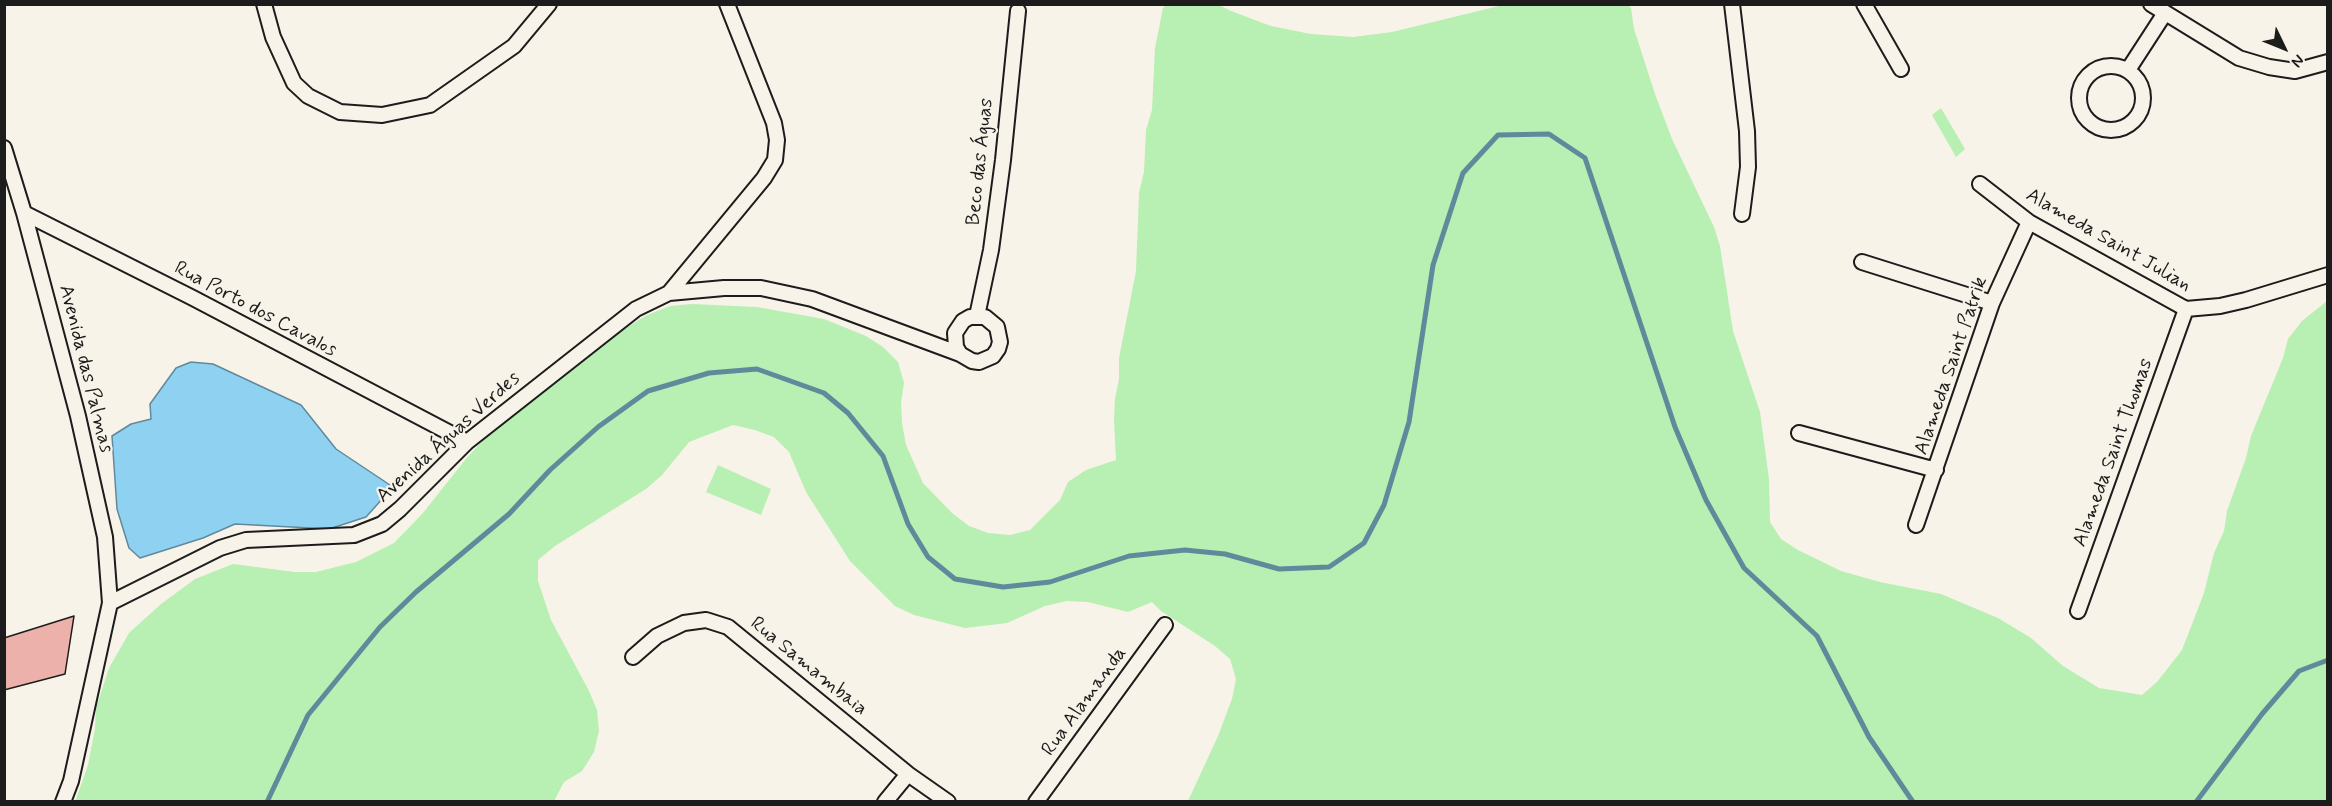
<!DOCTYPE html>
<meta charset="utf-8">
<style>
body{margin:0}
#map{position:relative;width:2332px;height:806px;overflow:hidden;background:#f7f3e8;font-family:Mynerve,sans-serif}
canvas{display:block}
.frame{position:absolute;inset:0;border:6px solid #1c1c1c;pointer-events:none}
.north{position:absolute;left:2254px;top:18px;width:60px;height:60px;-webkit-text-stroke:4px #f7f3e8;paint-order:stroke;rotate:133deg;font-size:16px;font-weight:700;line-height:24px;text-align:center;color:#1c1c1c}
.north::after{content:'';display:block;margin:auto;width:21px;height:27px;background:#1c1c1c;clip-path:polygon(50% 0,100% 100%,50% 72%,0 100%)}
</style>
<div id="map">
<canvas width="2332" height="806"></canvas>
<div class="frame"></div>
<div class="north">N</div>
</div>
<script>
const ctx = document.querySelector('canvas').getContext('2d');
ctx.lineJoin = 'round';
function fillPath(path, color) { ctx.fillStyle = color; ctx.fill(path, 'evenodd'); }
const shape = rows => new Path2D(rows.map(r => 'M' + r).join(''));
function strokePath(path, color, width, dash) { ctx.strokeStyle = color; ctx.lineWidth = width; ctx.lineCap = dash ? 'butt' : 'round'; ctx.setLineDash(dash || []); ctx.stroke(path); }
function drawText(font, color, halo, rows, align = 'center') {
  ctx.font = font + ' Mynerve,sans-serif'; ctx.lineWidth = 4.5; ctx.setLineDash([]); ctx.textBaseline = 'middle'; ctx.strokeStyle = halo; ctx.fillStyle = color; for (const [text, x, y, turn = 0] of rows) {
    ctx.save(); ctx.translate(x, y); ctx.rotate((+turn || 0) * Math.PI / 180); ctx.textAlign = isNaN(turn) ? turn : align; if (halo) ctx.strokeText(text, 0, 0); ctx.fillText(text, 0, 0); ctx.restore();
  }
}
const green = shape([
 [1166,5,1219,5,1231,11,1271,26,1311,34,1353,37,1392,32,1503,5,1628,5,1631,8,1634,29,1655,94,1672,139,1714,227,1720,246,1733,331,1760,412,1769,479,1770,522,1781,539,1798,550,1841,571,1880,582,1941,594,1998,618,2031,638,2063,666,2099,688,2142,695,2157,682,2182,650,2204,593,2214,553,2224,531,2227,511,2246,458,2251,436,2283,358,2288,339,2302,321,2327,301,2327,801,1188,801,1218,736,1232,699,1236,679,1230,659,1215,646,1161,611,1152,602,1128,612,1088,602,1067,601,1045,606,1007,623,965,628,914,615,895,606,850,561,806,492,789,452,774,437,755,430,733,425,689,442,662,475,646,489,555,546,538,560,538,581,551,620,589,691,597,710,599,731,594,752,582,771,564,782,554,801,75,802,88,765,95,729,96,708,109,668,129,633,161,604,195,579,233,564,295,572,316,572,356,562,394,543,423,513,465,460,493,429,609,339,645,316,670,306,692,304,757,307,824,319,866,336,883,347,898,362,904,383,901,403,902,423,906,445,923,483,952,513,969,526,988,533,1010,535,1030,530,1060,500,1068,482,1086,470,1116,460,1114,419,1115,399,1119,379,1119,358,1136,271,1139,193,1144,172,1146,130,1152,110,1155,48,1163,8],
 [1941,108,1965,149,1956,157,1932,115],
 [718,465,771,489,761,515,706,492]
]);
const water = shape([
 [191,362,213,364,301,405,336,449,393,487,366,517,329,529,235,524,203,538,140,558,129,548,117,509,112,436,131,424,151,419,150,404,176,368,191,362]
]);
const stream = shape([
 [267,802,308,715,380,627,416,592,509,514,550,470,598,427,648,391,709,373,757,369,824,393,848,413,883,456,908,524,928,557,955,579,1003,587,1050,582,1129,556,1185,550,1225,554,1279,569,1329,567,1364,543,1384,505,1409,422,1433,265,1463,173,1498,135,1549,134,1585,158,1675,427,1706,500,1744,568,1817,636,1869,737,1913,802],
 [2196,802,2262,714,2299,671,2328,660]
]);
const building = shape([
 [74,616,65,674,4,690,4,638,74,616]
]);
const street = shape([
 [264,4,273,37,294,83,308,96,340,112,382,115,430,105,514,46,549,4],
 [1732,4,1747,131,1748,167,1742,214],
 [1864,4,1901,69],
 [2151,4,2239,58,2269,67,2295,71,2328,62],
 '2079 98a32 32 0 1 1 64 0a32 32 0 1 1-64 0Z',
 [2128,70,2165,13],
 [4,148,24,213,78,416,105,537,110,603],
 [1980,184,2029,222,2186,309,2220,306,2246,300,2328,275],
 [24,213,193,298,467,442],
 [1862,262,1992,303],
 [669,293,764,178,775,160,777,140,774,123,727,4],
 [977,316,991,250,1003,160,1018,11],
 [1799,433,1936,470],
 [1916,525,1992,303,2029,222],
 [2078,611,2186,309],
 [633,657,657,636,684,623,706,620,728,627,908,774,948,802],
 [63,802,71,781,110,603,220,548,246,540,354,535,382,524,400,509,467,442,636,309,669,293,724,288,761,288,812,299,960,354,972,361,979,362,993,356,998,349,1000,342,997,327,985,317,970,317,963,321,955,333,956,347,960,354],
 [885,802,908,774],
 [1036,802,1165,625]
]);
const streetNames = [
 ["Beco das Águas",981,162,-84],
 ["Alameda Saint Julian",2108,241,30],
 ["Rua Porto dos Cavalos",255,310,28],
 ["Alameda Saint Patrik",1952,366,-71],
 ["Avenida das Palmas",85,369,76],
 ["Avenida Águas Verdes",449,438,-42],
 ["Alameda Saint Thomas",2114,453,-70],
 ["Rua Samambaia",808,667,39],
 ["Rua Alamanda",1085,702,-54]
];
fillPath(green, '#b8efb2');
fillPath(water, '#8fd1f1');
strokePath(water, '#61899c', 1.5);
strokePath(stream, '#61899c', 5);
fillPath(building, '#ecb1aa');
strokePath(building, '#1c1c1c', 1.5);
strokePath(street, '#1c1c1c', 18);
strokePath(street, '#f7f3e8', 14);
drawText('20px', '#1c1c1c', '#f7f3e8', streetNames);
</script>
